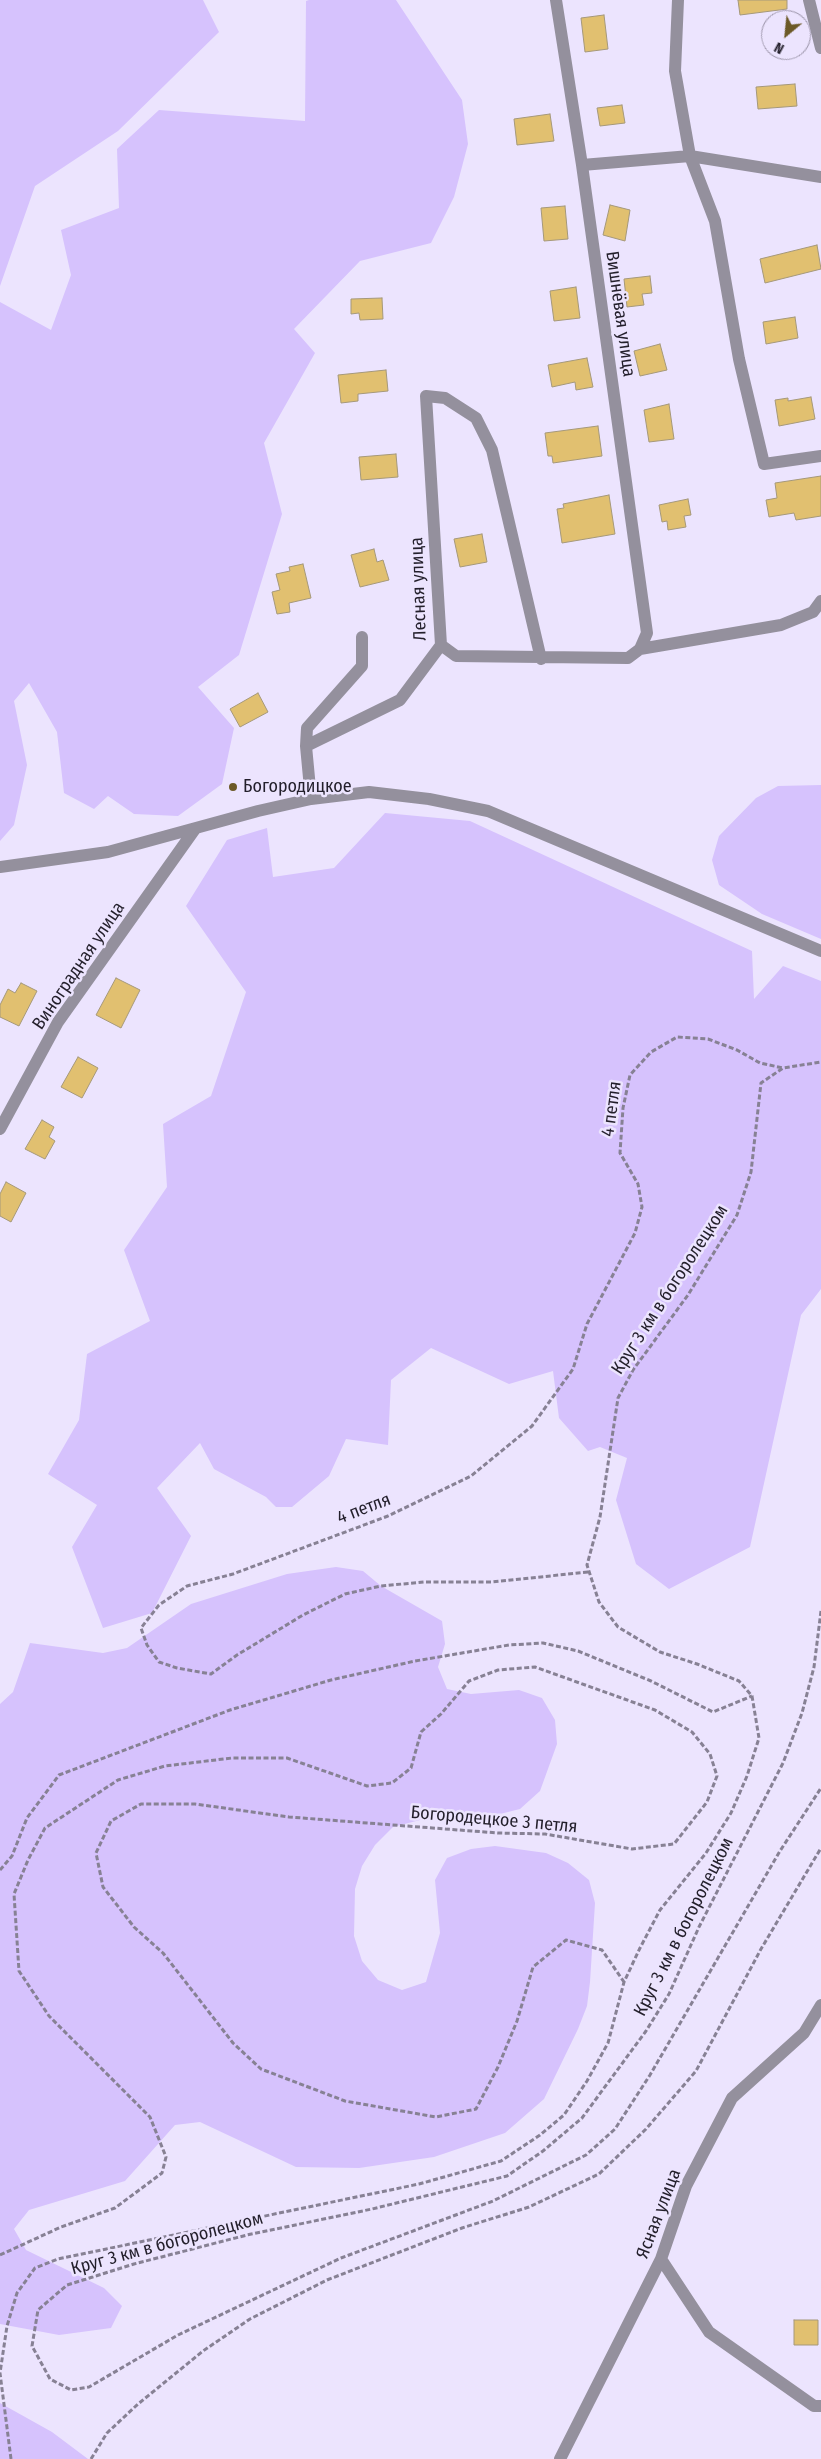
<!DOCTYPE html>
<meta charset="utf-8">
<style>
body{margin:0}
#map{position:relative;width:821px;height:2459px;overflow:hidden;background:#ece4fe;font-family:"Fira Sans Condensed",sans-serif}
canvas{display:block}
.north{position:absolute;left:761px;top:10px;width:50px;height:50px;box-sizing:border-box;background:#ece4fe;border:1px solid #9c95aa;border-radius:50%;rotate:208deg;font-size:14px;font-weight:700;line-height:20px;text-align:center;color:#231f2b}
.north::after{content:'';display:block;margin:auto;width:18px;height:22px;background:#6c5927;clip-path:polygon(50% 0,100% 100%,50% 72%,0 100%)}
</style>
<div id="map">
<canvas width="821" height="2459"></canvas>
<div class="north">N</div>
</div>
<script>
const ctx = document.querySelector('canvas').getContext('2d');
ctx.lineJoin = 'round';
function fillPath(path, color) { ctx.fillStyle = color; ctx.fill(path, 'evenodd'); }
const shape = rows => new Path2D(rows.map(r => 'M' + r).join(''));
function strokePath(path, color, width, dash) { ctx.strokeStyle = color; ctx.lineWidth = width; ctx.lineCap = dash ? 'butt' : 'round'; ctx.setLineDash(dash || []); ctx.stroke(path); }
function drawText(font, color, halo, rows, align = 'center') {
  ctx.font = font + ' "Fira Sans Condensed",sans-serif'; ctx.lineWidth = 5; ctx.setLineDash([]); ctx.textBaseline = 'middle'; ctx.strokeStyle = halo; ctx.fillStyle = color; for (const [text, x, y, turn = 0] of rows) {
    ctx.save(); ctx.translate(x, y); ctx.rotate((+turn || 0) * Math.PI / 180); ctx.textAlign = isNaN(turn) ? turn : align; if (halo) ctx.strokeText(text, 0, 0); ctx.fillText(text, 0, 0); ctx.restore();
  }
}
const green = shape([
 [0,0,203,0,219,32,118,131,35,186,0,286],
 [309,0,396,0,462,100,468,144,454,197,431,243,360,261,294,329,315,353,264,443,282,514,239,655,198,687,234,728,222,784,178,816,134,814,108,796,94,809,64,793,57,732,29,683,14,701,27,765,14,825,0,841,0,302,51,330,71,275,61,230,119,208,117,149,159,110,305,121,306,1],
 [821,785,821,939,762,914,719,885,712,860,719,836,756,798,778,786],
 [385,813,470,821,752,951,754,999,783,966,821,981,821,1289,801,1315,750,1547,669,1589,636,1564,616,1500,627,1458,600,1447,588,1451,559,1418,553,1371,509,1384,431,1348,391,1380,388,1445,346,1439,329,1476,292,1507,276,1507,266,1497,214,1469,200,1443,157,1488,191,1536,152,1613,103,1628,72,1547,97,1505,48,1474,79,1420,87,1354,150,1321,124,1250,167,1187,163,1124,211,1096,246,992,186,906,227,840,267,828,273,877,334,868],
 [336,1567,363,1571,381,1586,442,1621,445,1644,438,1667,447,1689,471,1694,519,1690,542,1698,555,1720,557,1744,540,1791,520,1809,496,1815,420,1820,393,1827,375,1845,362,1866,355,1889,354,1936,362,1961,378,1980,402,1990,426,1982,440,1933,435,1880,447,1858,471,1849,495,1846,546,1853,568,1863,589,1880,595,1903,590,1982,587,2006,578,2029,544,2099,505,2133,434,2157,359,2168,296,2167,200,2122,175,2125,125,2181,29,2210,14,2229,26,2250,104,2288,122,2306,111,2328,59,2335,0,2324,0,1704,13,1692,30,1643,103,1653,127,1648,191,1604,287,1574],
 [0,2403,52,2432,88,2459,0,2459]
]);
const building = shape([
 [738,0,787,0,787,9,740,15,738,0],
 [604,15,608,49,585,52,581,18,604,15],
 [795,84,797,106,758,109,756,87,795,84],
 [622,105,625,123,600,126,597,108,622,105],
 [550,114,554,141,517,145,514,119,550,114],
 [610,205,630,210,625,241,603,235,610,205],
 [565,206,568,239,544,241,541,208,565,206],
 [817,245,821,269,765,283,760,259,817,245],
 [650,276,652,293,642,294,644,305,627,307,624,279,650,276],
 [576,287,580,318,554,321,550,291,576,287],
 [382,298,383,319,360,320,359,313,351,314,351,299,382,298],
 [795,317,798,338,766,344,763,322,795,317],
 [660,344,667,370,640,376,634,351,660,344],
 [587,358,593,387,576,390,575,382,552,387,548,365,587,358],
 [386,370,388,391,358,394,358,401,341,403,338,375,386,370],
 [811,397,815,419,779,426,775,400,788,398,788,401,811,397],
 [669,404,674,439,649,442,644,410,669,404],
 [598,426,602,456,553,463,552,456,548,456,545,433,598,426],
 [396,454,398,477,361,480,359,457,396,454],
 [821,476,821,516,796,520,794,513,769,517,766,500,777,498,775,483,821,476],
 [609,495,615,534,562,543,557,509,564,508,563,504,609,495],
 [688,499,691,515,684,516,686,527,668,530,667,521,662,522,659,505,688,499],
 [482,534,487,562,460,567,454,539,482,534],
 [374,549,377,562,383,560,389,580,360,587,351,555,374,549],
 [303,564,311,598,289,603,290,612,277,614,272,592,280,590,276,574,290,571,289,567,303,564],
 [258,693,268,712,240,727,230,709,258,693],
 [116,978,140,990,121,1028,96,1015,116,978],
 [21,983,37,991,19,1026,0,1017,0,1005,8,989,15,993,21,983],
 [78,1057,98,1068,82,1098,61,1087,78,1057],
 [42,1120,54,1127,49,1137,55,1141,45,1159,25,1149,42,1120],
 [6,1182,26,1193,11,1222,0,1216,0,1194,6,1182],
 [794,2320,818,2320,818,2345,794,2345,794,2320]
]);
const path = shape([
 [588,1572,492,1582,424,1582,381,1586,345,1594,303,1615,237,1655,211,1674,177,1668,159,1662,147,1645,141,1628,159,1605,187,1586,233,1574,388,1516,471,1476,532,1426,573,1369,587,1324,635,1233,642,1207,638,1184,620,1153,623,1108,630,1075,651,1052,677,1037,708,1039,737,1050,760,1063,783,1068],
 [821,1611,814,1667,802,1713,783,1763,699,1927,669,1994,646,2031,582,2118,543,2151,507,2176,372,2209,247,2235,134,2264,67,2285,38,2310,32,2346,50,2379,71,2390,89,2387,178,2335,341,2258,493,2201,586,2155,615,2129,650,2075,780,1851,821,1788],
 [0,1870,12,1856,27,1818,59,1775,230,1710,331,1680,415,1661,509,1645,543,1643,578,1651,651,1681,713,1712,752,1696],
 [0,2255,61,2227,115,2208,162,2173,166,2157,150,2117,49,2016,19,1971,14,1894,28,1860,45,1828,118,1780,165,1766,232,1758,287,1758,367,1786,392,1783,411,1768,421,1732,441,1714,469,1681,498,1670,535,1667,655,1710,692,1732,710,1754,717,1776,707,1802,674,1844,632,1849,545,1834,498,1833,289,1817,195,1804,141,1804,111,1821,96,1853,103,1887,134,1927,163,1953,233,2043,261,2069,345,2101,436,2117,476,2109,498,2067,517,2021,533,1967,566,1940,602,1950,624,1982],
 [11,2459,0,2373,7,2326,17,2293,35,2268,58,2259,419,2184,501,2161,540,2135,564,2115,587,2081,608,2043,624,1982,640,1948,660,1910,706,1853,731,1813,747,1776,759,1738,752,1696,739,1681,697,1664,660,1652,618,1627,599,1602,587,1565,600,1517,618,1398,633,1370,688,1295,737,1215,751,1172,761,1083,783,1068,821,1062],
 [91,2459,107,2433,138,2404,203,2351,250,2319,327,2280,462,2228,529,2207,599,2174,646,2129,696,2071,761,1949,821,1848]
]);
const minor = shape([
 [678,0,675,71,690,156,715,221,739,359,764,464,821,456],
 [809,0,821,48],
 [582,165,690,156,821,177],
 [441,645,456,656,628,658,640,649,647,633,582,165,556,0],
 [640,649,781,625,813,612,821,601],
 [306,746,307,728,362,666,362,637],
 [311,799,306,746,400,700,441,645,426,396,445,398,476,418,492,450,541,659],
 [0,867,108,852,258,811,311,799,369,792,429,799,488,811,821,951],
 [0,1129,58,1022,195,829],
 [661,2259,709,2332,814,2406,821,2406],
 [560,2459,661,2259,686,2186,732,2098,804,2033,821,2005]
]);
const markers = [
 [233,787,5,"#6c5927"]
];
const streetNames = [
 ["Вишнёвая улица",620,314,82],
 ["Лесная улица",419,589,-92],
 ["Виноградная улица",79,966,-56],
 ["4 петля",612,1109,-82],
 ["Круг 3 км в богоролецком",670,1290,-57],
 ["4 петля",364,1509,-21],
 ["Богородецкое 3 петля",494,1820,5],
 ["Круг 3 км в богоролецком",684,1927,-63],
 ["Ясная улица",659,2214,-69],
 ["Круг 3 км в богоролецком",167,2244,-15]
];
const poiNames = [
 ["Богородицкое",243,787]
];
fillPath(green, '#d6c2fd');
fillPath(building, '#e1c070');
strokePath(building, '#a5987a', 1);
strokePath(path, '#878194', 3, [5, 2.5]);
strokePath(minor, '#94909d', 12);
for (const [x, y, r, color] of markers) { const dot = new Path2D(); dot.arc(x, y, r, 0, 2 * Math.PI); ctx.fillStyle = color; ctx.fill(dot); strokePath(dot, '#ece4fe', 2); }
drawText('18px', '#231f2b', '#ece4fe', streetNames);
drawText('18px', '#231f2b', '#ece4fe', poiNames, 'left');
</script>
